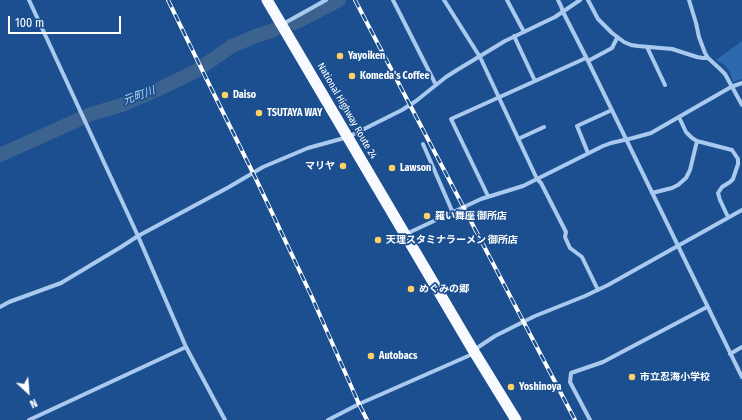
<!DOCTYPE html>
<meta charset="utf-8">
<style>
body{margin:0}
#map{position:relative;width:742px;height:420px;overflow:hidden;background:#1b4f8f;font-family:"Fira Sans Condensed",sans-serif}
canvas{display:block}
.north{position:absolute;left:8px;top:372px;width:40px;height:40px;-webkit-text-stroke:3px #1b4f8f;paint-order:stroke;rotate:154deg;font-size:11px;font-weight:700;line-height:16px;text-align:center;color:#fff}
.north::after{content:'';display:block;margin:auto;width:14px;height:18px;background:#fff;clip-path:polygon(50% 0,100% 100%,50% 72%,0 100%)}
.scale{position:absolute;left:8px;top:16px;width:113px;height:18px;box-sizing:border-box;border:2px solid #fff;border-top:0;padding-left:5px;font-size:12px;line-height:14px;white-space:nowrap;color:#fff;-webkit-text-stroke:3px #1b4f8f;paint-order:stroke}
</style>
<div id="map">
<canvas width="742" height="420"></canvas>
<div class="north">N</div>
<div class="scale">100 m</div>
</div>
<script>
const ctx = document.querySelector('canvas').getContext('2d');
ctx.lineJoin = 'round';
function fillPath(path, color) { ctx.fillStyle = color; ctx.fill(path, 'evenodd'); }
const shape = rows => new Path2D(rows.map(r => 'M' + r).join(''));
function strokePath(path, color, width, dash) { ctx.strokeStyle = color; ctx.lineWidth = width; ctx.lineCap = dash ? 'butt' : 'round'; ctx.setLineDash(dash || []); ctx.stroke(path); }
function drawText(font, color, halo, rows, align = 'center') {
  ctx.font = font + ' "Fira Sans Condensed","Noto Sans JP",sans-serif'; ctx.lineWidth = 3.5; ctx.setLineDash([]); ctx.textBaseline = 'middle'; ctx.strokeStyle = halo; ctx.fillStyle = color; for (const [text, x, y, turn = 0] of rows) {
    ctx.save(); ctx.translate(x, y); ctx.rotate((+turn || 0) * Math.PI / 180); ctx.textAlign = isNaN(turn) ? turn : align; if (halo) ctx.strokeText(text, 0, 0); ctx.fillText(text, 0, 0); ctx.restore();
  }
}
const green = shape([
 [742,41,742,79,733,82,729,70,723,64,716,60]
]);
const river = shape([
 [295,23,339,0],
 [0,155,91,114,122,105,159,89,196,71,232,46,256,36,274,30]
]);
const minor = shape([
 [29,0,138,236,186,347,225,420],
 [393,0,436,85],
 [444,0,480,57,537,179,541,183,566,232,565,237,570,248,582,257,598,290],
 [507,0,524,32],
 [558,0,561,6,563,12,588,61,742,377],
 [588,0,598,19,612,33,624,42,631,45,638,46,672,49,697,57,703,58,708,58],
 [689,0,696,23,699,37,705,53,708,58,719,68,725,74,742,105],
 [283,24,326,0],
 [514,36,535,81],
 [647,47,665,85],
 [588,61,612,48,617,38],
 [679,117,686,132,692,138,697,141,732,150,738,159,738,164,733,179,730,182,722,187,718,193,720,200,728,217],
 [518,139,544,127],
 [423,144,453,213],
 [588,153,577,126,612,110],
 [652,193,672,188,678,185,686,178,690,170,697,141],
 [488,196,451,119,586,58],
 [406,234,481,199,523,186,603,146,611,143,633,138,651,133,731,87,742,83],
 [0,307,9,302,61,283,121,247,138,236,229,187,263,167,308,148,348,137,402,110,416,101,446,77,457,70,505,41,555,17,580,0],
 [474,350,495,336,535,316,585,296,608,285,742,210],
 [730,354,742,347],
 [29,420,186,347],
 [328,420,359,404,475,353],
 [590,420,570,382,571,373,603,362,707,307]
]);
const trunk = shape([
 [267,0,473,350,516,420]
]);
const rail = shape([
 [168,0,207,80,256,179,311,295,359,404,367,420],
 [355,0,575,420]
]);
const markers = [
 [340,56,4,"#ffd166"],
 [352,76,4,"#ffd166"],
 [225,95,4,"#ffd166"],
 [259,113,4,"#ffd166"],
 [343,166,4,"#ffd166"],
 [392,168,4,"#ffd166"],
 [427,216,4,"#ffd166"],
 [378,240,4,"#ffd166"],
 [411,289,4,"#ffd166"],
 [371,356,4,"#ffd166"],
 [632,377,4,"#ffd166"],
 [511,387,4,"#ffd166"]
];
const poiNames = [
 ["Yayoiken",348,56],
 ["Komeda's Coffee",360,76],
 ["Daiso",233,95],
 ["TSUTAYA WAY",267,113],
 ["マリヤ",335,166,"right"],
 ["Lawson",400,168],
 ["羅い舞座 御所店",435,216],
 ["天理スタミナラーメン 御所店",386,240],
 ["めぐみの郷",419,289],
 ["Autobacs",379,356],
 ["市立忍海小学校",640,377],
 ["Yoshinoya",519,387]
];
const streetNames = [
 ["National Highway Route 24",347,111,60]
];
const waterNames = [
 ["元町川",139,96,-20]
];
fillPath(green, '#2e69ad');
strokePath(river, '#3c6290', 14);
strokePath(minor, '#a9c9ee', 4);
strokePath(trunk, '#f8faff', 11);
strokePath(rail, '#fff', 4);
strokePath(rail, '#1b4f8f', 2.5, [8]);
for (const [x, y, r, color] of markers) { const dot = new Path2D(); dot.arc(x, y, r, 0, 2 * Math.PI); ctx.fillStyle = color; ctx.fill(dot); strokePath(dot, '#1b4f8f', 1.5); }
drawText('bold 10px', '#fff', '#1b4f8f', poiNames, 'left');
drawText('10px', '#fff', '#1b4f8f', streetNames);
drawText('italic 11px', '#b5d3f5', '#1b4f8f', waterNames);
</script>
